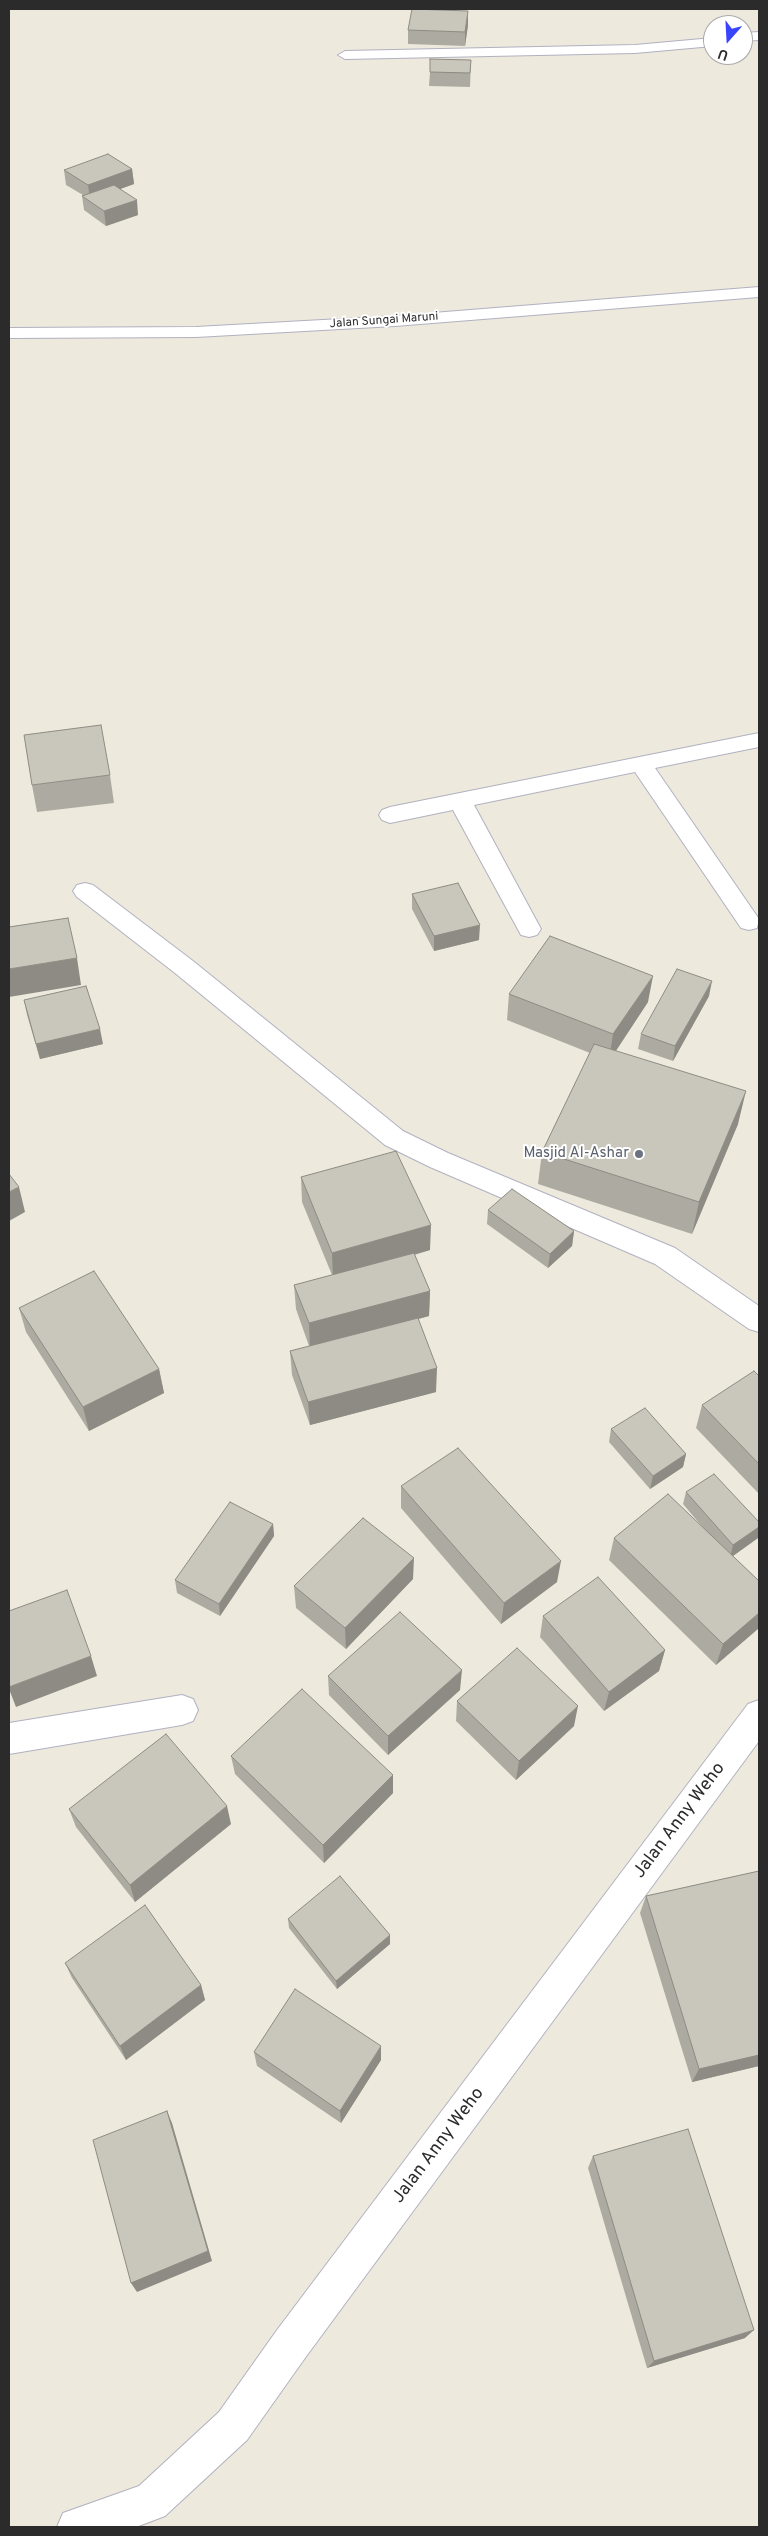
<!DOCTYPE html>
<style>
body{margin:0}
#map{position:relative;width:768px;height:2536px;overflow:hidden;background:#eee9dd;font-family:Overpass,sans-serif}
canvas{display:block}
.frame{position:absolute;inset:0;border:10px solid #2b2b2b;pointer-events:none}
.north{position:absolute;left:703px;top:15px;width:50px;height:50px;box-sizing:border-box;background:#fff;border:1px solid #aaa;border-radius:50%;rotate:199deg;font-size:14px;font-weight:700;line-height:20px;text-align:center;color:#2b2b2b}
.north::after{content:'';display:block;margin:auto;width:18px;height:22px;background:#3944ff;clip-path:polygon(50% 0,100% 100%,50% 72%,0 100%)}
</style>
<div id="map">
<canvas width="768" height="2536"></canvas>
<div class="frame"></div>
<div class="north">U</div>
</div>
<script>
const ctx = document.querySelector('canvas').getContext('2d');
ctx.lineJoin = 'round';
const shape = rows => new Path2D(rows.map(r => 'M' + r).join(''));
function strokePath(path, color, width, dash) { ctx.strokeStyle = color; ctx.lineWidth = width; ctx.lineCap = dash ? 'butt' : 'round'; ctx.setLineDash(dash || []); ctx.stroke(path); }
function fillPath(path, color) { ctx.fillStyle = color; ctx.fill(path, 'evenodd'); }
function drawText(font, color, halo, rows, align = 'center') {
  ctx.font = font + ' Overpass,sans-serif'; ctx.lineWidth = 4; ctx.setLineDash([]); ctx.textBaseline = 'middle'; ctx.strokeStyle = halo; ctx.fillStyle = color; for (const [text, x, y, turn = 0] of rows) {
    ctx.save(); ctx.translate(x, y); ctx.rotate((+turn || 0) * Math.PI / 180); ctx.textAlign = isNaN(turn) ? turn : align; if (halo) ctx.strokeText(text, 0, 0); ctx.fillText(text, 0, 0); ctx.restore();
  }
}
const minor = shape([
 [759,32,759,40,743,41,743,33,759,32],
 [713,38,713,46,635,53,345,59,338,55,345,51,635,45,713,38],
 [759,287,759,297,395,326,196,337,9,338,9,328,196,327,395,316,759,287],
 [759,733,759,747,655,768,759,919,757,928,749,930,741,928,635,772,474,805,541,929,537,935,529,937,521,935,453,810,390,823,382,820,379,815,382,810,390,807,759,733],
 [85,883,93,885,193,961,403,1131,448,1153,675,1248,759,1306,759,1332,749,1329,655,1264,430,1167,385,1145,175,973,77,897,73,891,77,885,85,883],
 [182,1695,193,1699,198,1710,193,1721,182,1725,9,1754,9,1723,182,1695],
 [759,1700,759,1741,305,2358,247,2440,165,2516,136,2527,57,2527,63,2513,139,2486,219,2412,277,2330,748,1704,759,1700]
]);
const wall = shape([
 [468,25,465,46,408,44,408,30],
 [471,60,470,87,429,86,430,72],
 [132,169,134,184,120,189,138,215,106,226,84,210,82,196,83,195,66,185,64,170],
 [110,775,114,803,37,812,32,785],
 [412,894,479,940,434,951,412,909],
 [509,994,648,1002,616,1051,738,1124,692,1234,538,1184,542,1152,590,1053,507,1020],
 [709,996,673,1061,638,1049,641,1034],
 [24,1000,103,1044,40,1059,27,1015],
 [301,1177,430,1250,414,1255,430,1291,429,1316,418,1319,436,1392,310,1425,292,1375,290,1351,309,1346,296,1309,294,1285,332,1275,302,1202],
 [488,1210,574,1231,572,1246,548,1268,487,1224],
 [19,1308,159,1369,164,1393,89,1431,26,1332],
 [759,1376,759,1494,696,1428,702,1405],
 [611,1429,686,1454,683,1467,650,1489,609,1442],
 [401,1486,557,1582,501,1624,401,1508],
 [686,1492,759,1522,759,1533,758,1538,733,1556,759,1581,759,1628,716,1665,609,1560,614,1538,704,1529,683,1504],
 [273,1524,274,1536,220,1616,177,1593,175,1580],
 [413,1579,346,1649,296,1608,294,1586],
 [543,1616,665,1650,659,1671,604,1711,540,1637],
 [328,1676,460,1690,388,1755,329,1695],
 [457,1701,574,1726,516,1780,456,1721],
 [231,1756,393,1793,324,1863,235,1774],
 [69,1809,231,1824,135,1902,76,1827],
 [759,1871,759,2066,692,2082,640,1913,646,1896],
 [288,1919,390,1944,337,1989,289,1928],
 [65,1963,201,1985,205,2000,126,2060,72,1978],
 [254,2052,381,2060,341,2123,257,2066],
 [593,2156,745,2338,647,2368,588,2168]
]);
const shadedWall = shape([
 [468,11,468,25,465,46,465,32],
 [132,169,134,184,90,200,88,185],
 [137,200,138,215,106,226,104,211],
 [480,925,479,940,434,951,434,936],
 [77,958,81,985,9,997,9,969],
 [653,976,648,1002,609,1061,613,1034],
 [712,981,709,996,673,1061,675,1046],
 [100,1029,103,1044,40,1059,36,1044],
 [746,1091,738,1124,692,1234,699,1202],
 [19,1187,25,1212,9,1221,9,1192],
 [431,1225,430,1250,333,1278,332,1253],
 [574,1231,572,1246,548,1268,550,1254],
 [430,1291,429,1316,310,1348,309,1323],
 [437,1368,436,1392,310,1425,308,1402],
 [159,1369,164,1393,89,1431,83,1407],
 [686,1454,683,1467,650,1489,653,1476],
 [273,1524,274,1536,220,1616,219,1604],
 [759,1527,759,1533,758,1538,730,1558,733,1545],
 [414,1558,413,1579,346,1649,345,1628],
 [561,1561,557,1582,501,1624,504,1603],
 [759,1613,759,1628,716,1665,723,1644],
 [665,1650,659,1671,604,1711,609,1692],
 [91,1656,97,1676,16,1707,9,1689,9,1687],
 [462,1670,460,1690,388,1755,388,1736],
 [578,1706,574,1726,516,1780,519,1761],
 [393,1775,393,1793,324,1863,323,1845],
 [227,1806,231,1824,135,1902,130,1885],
 [390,1935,390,1944,337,1989,336,1981],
 [201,1985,205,2000,126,2060,120,2046],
 [381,2046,381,2060,341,2123,340,2111],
 [759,2055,759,2066,692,2082,699,2069],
 [167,2111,172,2123,212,2261,137,2292,131,2283],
 [754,2330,745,2338,647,2368,654,2361]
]);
const building = shape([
 [412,9,468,11,465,32,408,30,412,9],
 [430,59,471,60,470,73,430,72,430,59],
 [108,154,132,169,88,185,64,170,108,154],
 [114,185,137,200,104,211,82,196,114,185],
 [101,725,110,775,32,785,24,735,101,725],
 [458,883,480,925,434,936,412,894,458,883],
 [68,918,77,958,9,969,9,927,68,918],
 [550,936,653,976,613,1034,509,994,550,936],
 [677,969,712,981,675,1046,641,1034,677,969],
 [86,986,100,1029,36,1044,24,1000,86,986],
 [594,1044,746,1091,699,1202,542,1152,594,1044],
 [396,1151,431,1225,332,1253,301,1177,396,1151],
 [9,1174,19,1187,9,1192,9,1174],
 [512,1189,574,1231,550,1254,488,1210,512,1189],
 [414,1253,430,1291,309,1323,294,1285,414,1253],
 [94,1271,159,1369,83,1407,19,1308,94,1271],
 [418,1318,437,1368,308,1402,290,1351,418,1318],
 [754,1371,759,1376,759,1464,702,1405,754,1371],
 [645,1408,686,1454,653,1476,611,1429,645,1408],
 [458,1448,561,1561,504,1603,401,1486,458,1448],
 [714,1474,759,1522,759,1527,733,1545,686,1492,714,1474],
 [668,1494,759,1581,759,1613,723,1644,614,1538,668,1494],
 [230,1502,273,1524,219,1604,175,1580,230,1502],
 [363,1518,414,1558,345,1628,294,1586,363,1518],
 [598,1577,665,1650,609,1692,543,1616,598,1577],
 [67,1590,91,1656,9,1687,9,1611,67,1590],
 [400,1612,462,1670,388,1736,328,1676,400,1612],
 [517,1648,578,1706,519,1761,457,1701,517,1648],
 [302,1689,393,1775,323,1845,231,1756,302,1689],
 [166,1734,227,1806,130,1885,69,1809,166,1734],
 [759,1871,759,2055,699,2069,646,1896,759,1871],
 [340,1876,390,1935,336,1981,288,1919,340,1876],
 [145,1905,201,1985,120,2046,65,1963,145,1905],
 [295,1989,381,2046,340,2111,254,2052,295,1989],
 [167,2111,208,2251,131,2283,93,2140,167,2111],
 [688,2129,754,2330,654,2361,593,2156,688,2129]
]);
const markers = [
 [639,1154,5,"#6b7280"]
];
const farStreetnames = [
 ["Jalan Sungai Maruni",384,321,-4]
];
const worshipNames = [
 ["Masjid Al-Ashar",629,1154]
];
const nearStreetnames = [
 ["Jalan Anny Weho",680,1821,-53],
 ["Jalan Anny Weho",439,2146,-53]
];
strokePath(minor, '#b1b1c0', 2);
fillPath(minor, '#fff');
fillPath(wall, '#adaba1');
fillPath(shadedWall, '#8d8b83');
fillPath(building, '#c9c7bb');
strokePath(building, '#8d8b83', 1);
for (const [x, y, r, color] of markers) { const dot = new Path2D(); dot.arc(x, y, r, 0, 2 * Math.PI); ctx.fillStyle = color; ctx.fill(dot); strokePath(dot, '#fff', 2); }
drawText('12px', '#2b2b2b', '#fff', farStreetnames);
drawText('15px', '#5b616d', '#fff', worshipNames, 'right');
drawText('18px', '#2b2b2b', '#fff', nearStreetnames);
</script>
